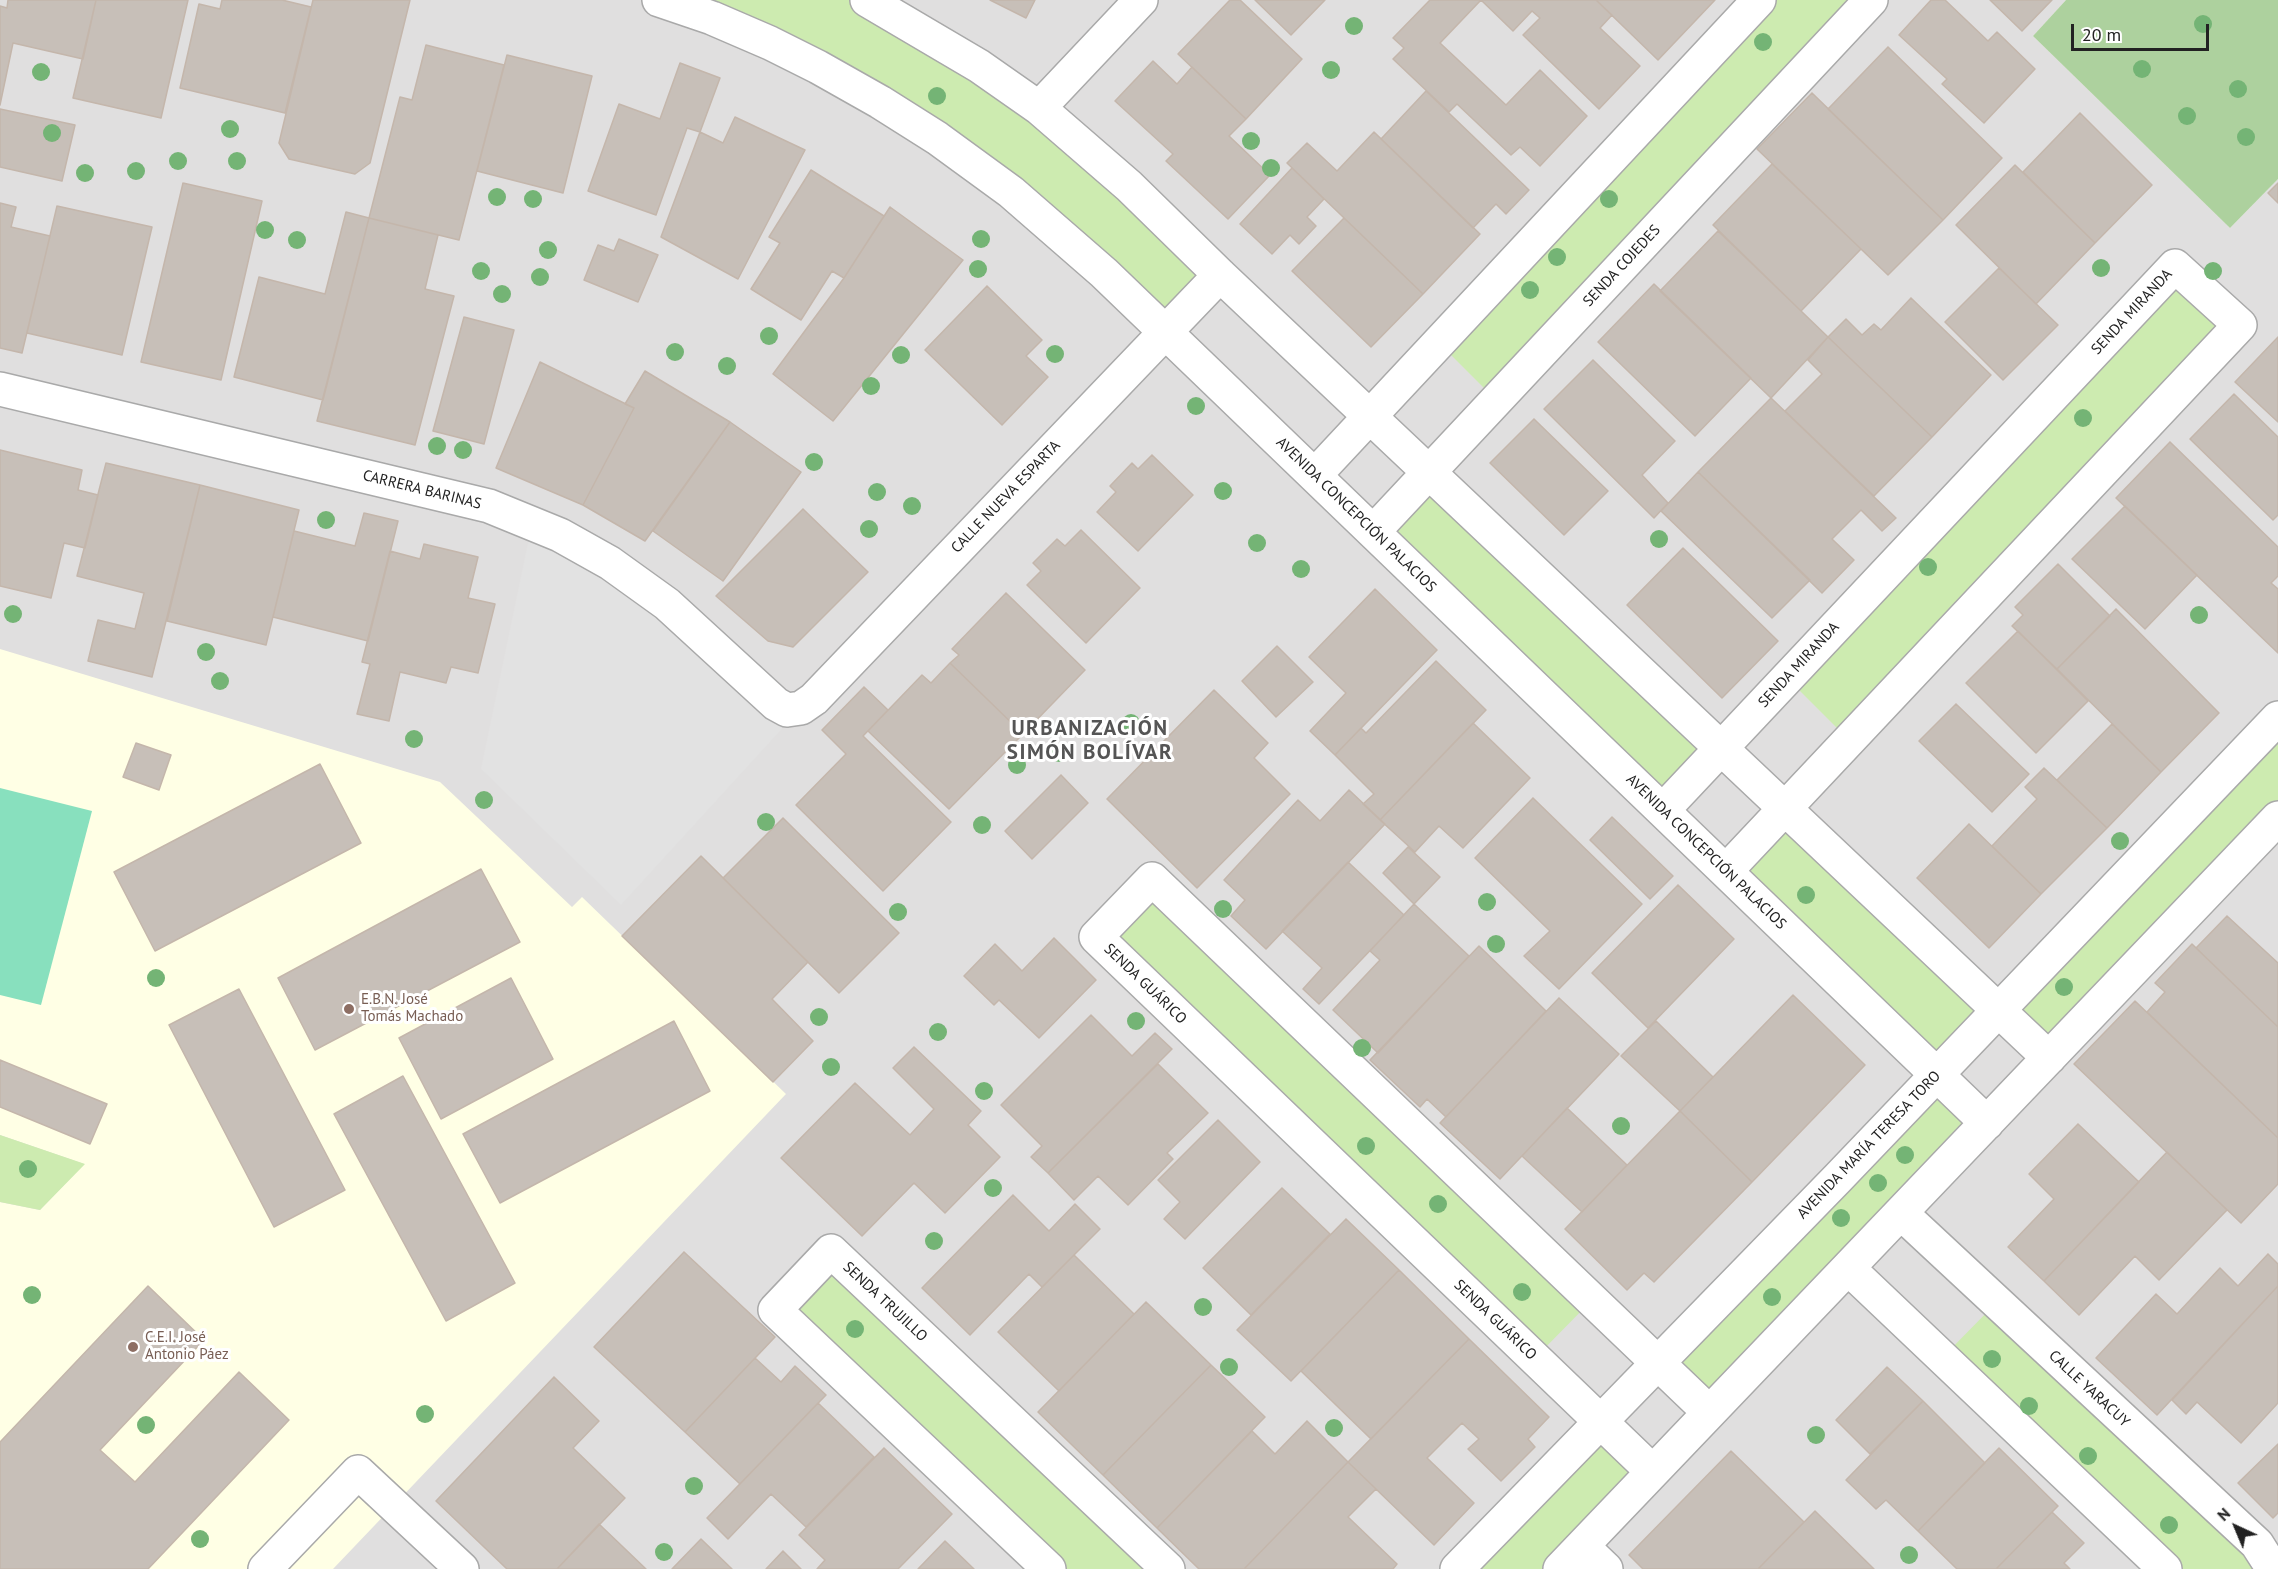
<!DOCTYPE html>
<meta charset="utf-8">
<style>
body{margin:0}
#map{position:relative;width:2278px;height:1569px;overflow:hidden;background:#f2efe9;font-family:"PT Sans",sans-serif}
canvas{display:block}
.north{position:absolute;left:2206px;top:1497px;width:60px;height:60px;-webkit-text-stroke:4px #fff;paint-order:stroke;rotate:316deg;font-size:16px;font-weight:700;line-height:24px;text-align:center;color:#222}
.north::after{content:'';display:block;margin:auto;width:21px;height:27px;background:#222;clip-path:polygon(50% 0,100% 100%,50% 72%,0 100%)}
.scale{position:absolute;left:2071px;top:24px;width:138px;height:27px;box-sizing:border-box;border:3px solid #222;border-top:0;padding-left:8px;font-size:18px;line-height:21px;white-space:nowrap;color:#222;-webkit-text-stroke:4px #fff;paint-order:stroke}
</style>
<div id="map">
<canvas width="2278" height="1569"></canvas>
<div class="north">N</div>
<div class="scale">20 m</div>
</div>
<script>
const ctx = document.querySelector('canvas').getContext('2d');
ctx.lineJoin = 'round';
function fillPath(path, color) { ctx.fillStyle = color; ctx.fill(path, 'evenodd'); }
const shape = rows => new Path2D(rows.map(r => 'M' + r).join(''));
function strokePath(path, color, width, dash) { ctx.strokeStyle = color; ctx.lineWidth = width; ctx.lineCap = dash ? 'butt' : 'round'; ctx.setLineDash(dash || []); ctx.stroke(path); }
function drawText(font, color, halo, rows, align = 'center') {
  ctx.font = font + ' "PT Sans",sans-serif'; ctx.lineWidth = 6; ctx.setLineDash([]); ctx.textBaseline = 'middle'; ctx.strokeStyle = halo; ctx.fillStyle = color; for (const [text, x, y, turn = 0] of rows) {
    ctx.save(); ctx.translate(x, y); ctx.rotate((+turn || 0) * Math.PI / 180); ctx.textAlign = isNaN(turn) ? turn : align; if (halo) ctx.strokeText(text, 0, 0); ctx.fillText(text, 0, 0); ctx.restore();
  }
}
const residential = shape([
 [0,0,2066,0,2033,36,2230,228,2278,179,2278,1569,0,1569]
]);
const education = shape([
 [0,649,440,782,572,907,582,897,786,1094,333,1569,0,1569,0,1202,40,1210,84,1164,0,1135]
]);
const grass = shape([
 [659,0,867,0,914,27,1220,275,1164,332,975,164],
 [1759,0,1871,0,1496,400,1439,343],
 [2175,266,2240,325,1849,740,1787,678],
 [1430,472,1721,747,1663,810,1374,532],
 [2278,717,2278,819,2049,1058,1998,1010,1937,1074,1987,1123,1709,1412,1658,1363,1937,1074,1726,871,1785,808,1998,1010],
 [1152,879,1592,1300,1535,1358,1096,937],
 [0,1135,85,1164,40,1210,0,1202],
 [831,1251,1168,1569,1049,1569,775,1310],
 [1997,1302,2273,1569,2165,1569,1942,1358],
 [1601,1422,1652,1471,1560,1569,1457,1569]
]);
const forest = shape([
 [2066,0,2278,0,2278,179,2230,228,2033,36]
]);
const pitch = shape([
 [0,788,92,811,41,1005,0,995]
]);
const parking = shape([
 [532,524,801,708,621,905,481,769]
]);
const building = shape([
 [8,0,96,0,83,59,13,43,0,105,0,6,7,8,8,0],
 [96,0,188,0,161,118,73,98,96,0],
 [222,0,282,0,311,7,285,113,180,88,199,4,220,9,222,0],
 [313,0,410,0,370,163,355,174,289,159,279,143,313,0],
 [990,0,1035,0,1026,18,990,0],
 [1230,0,1240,0,1302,59,1246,119,1178,54,1230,0],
 [1255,0,1325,0,1291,35,1255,0],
 [1430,0,1481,0,1440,43,1506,105,1540,70,1587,116,1540,166,1520,147,1511,155,1457,104,1449,112,1393,59,1404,48,1393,38,1430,0],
 [1481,0,1596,0,1612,15,1600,28,1640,66,1599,109,1523,35,1540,18,1532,11,1513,31,1481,0],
 [1596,0,1715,0,1658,60,1596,0],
 [1931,0,1945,0,1988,41,1997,32,2035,69,1984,123,1942,84,1947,79,1899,35,1931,0],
 [1990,0,2052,0,2022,31,1990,0],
 [426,45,504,65,459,240,369,218,400,97,412,100,426,45],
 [1888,47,2002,158,1943,220,1828,109,1888,47],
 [507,55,592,76,563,193,477,171,507,55],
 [1153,61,1177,84,1192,67,1246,119,1229,136,1270,175,1228,219,1166,161,1173,154,1115,101,1153,61],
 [680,63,720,78,700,132,687,128,656,215,588,191,619,104,660,119,680,63],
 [1426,91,1529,190,1506,214,1496,204,1473,228,1381,139,1426,91],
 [1812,93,1943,220,1888,275,1757,149,1812,93],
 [0,109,75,125,62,181,0,167,0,109],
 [2080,113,2152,185,2095,243,2023,172,2080,113],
 [735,117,805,150,738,279,661,237,700,132,723,143,735,117],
 [1374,132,1480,234,1423,294,1287,163,1307,143,1337,171,1374,132],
 [1772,164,1861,249,1801,311,1713,225,1772,164],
 [2015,165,2095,243,2036,304,1956,225,2015,165],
 [1292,168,1324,199,1307,217,1316,226,1299,244,1290,235,1272,254,1240,224,1292,168],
 [811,170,884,216,844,278,832,271,801,320,751,289,780,243,769,237,811,170],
 [183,183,262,201,221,380,141,362,183,183],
 [2278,183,2278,203,2268,193,2278,183],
 [0,203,16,207,11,227,50,236,22,353,0,348,0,203],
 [57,206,152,227,122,355,27,333,57,206],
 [890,207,963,260,833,421,773,374,844,278,890,207],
 [346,212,369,218,323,400,234,377,259,277,325,294,346,212],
 [369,218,438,235,425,289,454,296,415,445,317,421,369,218],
 [1344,218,1423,294,1371,347,1292,271,1344,218],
 [1718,231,1828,337,1771,398,1660,291,1718,231],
 [619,239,658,255,638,302,584,280,598,245,614,251,619,239],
 [1999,268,2058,325,2003,380,1945,322,1999,268],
 [1654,284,1751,378,1695,436,1598,342,1654,284],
 [987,286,1042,340,1026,356,1048,377,1002,425,925,350,987,286],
 [1911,298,1991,375,1932,437,1828,337,1846,319,1862,335,1874,324,1881,330,1911,298],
 [464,317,514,330,484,444,433,431,464,317],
 [1828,337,1932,437,1874,496,1785,411,1822,374,1808,360,1828,337],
 [2278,337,2278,422,2235,382,2278,337],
 [1593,360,1675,441,1642,475,1668,503,1654,518,1544,409,1593,360],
 [540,362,634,408,583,505,496,468,540,362],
 [645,371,730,422,645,541,583,505,634,408,625,404,645,371],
 [2234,394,2278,437,2278,515,2273,520,2190,439,2234,394],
 [1771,398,1896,518,1882,531,1861,510,1832,539,1854,560,1822,593,1698,472,1771,398],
 [1534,419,1608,491,1564,535,1490,463,1534,419],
 [730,422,801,472,723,581,653,531,730,422],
 [2170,442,2278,547,2278,576,2271,583,2278,589,2278,653,2116,498,2170,442],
 [0,450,82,470,78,490,98,495,85,548,64,543,51,598,0,586,0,450],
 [1152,455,1193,495,1138,551,1097,512,1116,492,1110,486,1132,463,1138,469,1152,455],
 [106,463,200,485,152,677,88,661,98,620,135,629,144,593,77,576,106,463],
 [1698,472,1810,580,1772,618,1661,511,1698,472],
 [200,485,299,510,266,645,167,621,200,485],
 [2125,506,2197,575,2145,629,2072,559,2125,506],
 [803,509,868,572,793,647,768,641,716,596,803,509],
 [364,513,398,521,368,641,273,617,294,531,355,546,364,513],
 [1081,530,1140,588,1086,643,1027,585,1041,571,1033,563,1057,539,1065,546,1081,530],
 [424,544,478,557,468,598,495,604,478,673,451,667,446,683,400,672,389,721,357,714,370,664,362,662,390,551,420,559,424,544],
 [1683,548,1778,641,1722,698,1627,605,1683,548],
 [2058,564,2110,616,2057,669,2012,626,2023,615,2015,607,2058,564],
 [1375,589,1437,650,1335,755,1310,731,1346,693,1309,657,1375,589],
 [1006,593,1085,670,1023,734,950,663,959,655,952,649,1006,593],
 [2116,609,2219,713,2161,772,2057,669,2116,609],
 [2018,631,2088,701,2036,753,1966,683,2018,631],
 [1277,646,1313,682,1276,717,1242,681,1277,646],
 [1436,661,1486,710,1380,820,1363,804,1374,794,1335,755,1361,728,1366,733,1436,661],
 [950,663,1023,734,949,809,868,731,922,675,931,683,950,663],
 [864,687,888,710,863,736,951,822,883,891,796,805,846,754,822,730,864,687],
 [1214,690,1268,743,1254,758,1290,794,1197,888,1107,799,1214,690],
 [1956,704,2029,774,1992,812,1919,741,1956,704],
 [1473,723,1530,778,1463,848,1439,826,1415,852,1380,820,1473,723],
 [2112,724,2161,772,2107,828,2057,780,2112,724],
 [136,743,171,755,159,790,123,777,136,743],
 [320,764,361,843,155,951,114,872,320,764],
 [2044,768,2107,828,2041,894,1992,846,2037,799,2025,787,2044,768],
 [1061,775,1088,803,1032,859,1005,831,1061,775],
 [1349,790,1385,824,1266,949,1231,916,1245,900,1224,880,1298,800,1320,821,1349,790],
 [1533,798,1642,904,1559,989,1524,956,1550,931,1475,858,1533,798],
 [1612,817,1673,876,1650,899,1590,840,1612,817],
 [783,818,899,933,839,993,723,878,783,818],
 [1969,824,2041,894,1989,948,1917,878,1969,824],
 [1408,847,1440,877,1414,904,1383,873,1408,847],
 [701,856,808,962,772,999,813,1041,773,1082,622,936,701,856],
 [1348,862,1404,915,1319,1004,1303,989,1322,968,1282,931,1348,862],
 [481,869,520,942,315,1050,278,978,481,869],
 [1678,885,1734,939,1648,1028,1592,973,1678,885],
 [1414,904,1469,956,1378,1053,1333,1010,1380,960,1370,951,1414,904],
 [2227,916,2278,963,2278,1027,2196,948,2227,916],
 [1054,938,1096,980,1039,1038,999,1000,994,1005,964,976,995,944,1022,971,1054,938],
 [2192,944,2278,1027,2278,1138,2147,1012,2165,992,2155,983,2192,944],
 [1479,946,1546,1011,1446,1117,1427,1099,1420,1107,1370,1060,1479,946],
 [511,978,553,1059,441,1119,399,1038,511,978],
 [239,989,345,1190,274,1227,169,1025,239,989],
 [1793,995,1865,1065,1752,1182,1680,1111,1793,995],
 [1559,998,1619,1054,1500,1179,1440,1123,1559,998],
 [2135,1001,2278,1138,2278,1184,2241,1223,2074,1064,2135,1001],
 [1091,1015,1132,1056,1155,1033,1172,1049,1048,1173,1031,1157,1042,1146,1001,1105,1091,1015],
 [674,1021,710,1091,500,1203,463,1134,674,1021],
 [1656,1021,1713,1077,1680,1111,1621,1056,1656,1021],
 [914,1047,981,1111,968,1125,1000,1157,945,1213,914,1183,862,1236,781,1158,855,1083,910,1135,934,1109,893,1068,914,1047],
 [0,1060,107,1104,90,1144,0,1107,0,1060],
 [1158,1064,1208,1113,1167,1153,1173,1159,1128,1205,1098,1176,1074,1200,1048,1173,1158,1064],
 [403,1076,515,1283,446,1321,334,1114,403,1076],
 [1567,1108,1627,1165,1582,1212,1522,1156,1567,1108],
 [1680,1111,1752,1182,1654,1282,1644,1273,1627,1290,1565,1229,1680,1111],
 [1218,1120,1260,1162,1185,1239,1164,1219,1180,1202,1158,1180,1218,1120],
 [2078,1124,2139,1182,2044,1281,2008,1247,2054,1199,2029,1174,2078,1124],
 [2167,1152,2227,1210,2159,1280,2135,1256,2079,1315,2044,1281,2167,1152],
 [1282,1188,1330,1234,1251,1315,1203,1268,1282,1188],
 [1013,1195,1049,1231,1075,1204,1100,1229,1042,1287,1029,1274,970,1335,922,1288,1013,1195],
 [1346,1219,1399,1270,1291,1381,1237,1330,1346,1219],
 [684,1252,775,1337,685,1432,594,1347,684,1252],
 [2268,1254,2278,1264,2278,1286,2157,1415,2096,1358,2156,1294,2177,1314,2220,1268,2238,1286,2268,1254],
 [1074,1255,1134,1314,1059,1391,998,1332,1074,1255],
 [1399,1270,1469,1339,1371,1439,1301,1371,1399,1270],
 [148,1286,204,1340,100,1450,135,1482,239,1372,289,1420,148,1569,0,1569,0,1442,148,1286],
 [2278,1286,2278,1403,2241,1443,2197,1402,2186,1414,2172,1400,2278,1286],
 [1146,1302,1211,1365,1103,1475,1038,1412,1146,1302],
 [1469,1339,1549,1417,1528,1439,1535,1447,1501,1481,1468,1449,1479,1439,1462,1423,1427,1458,1474,1503,1434,1545,1348,1462,1469,1339],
 [755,1358,781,1382,795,1366,826,1395,740,1484,685,1432,755,1358],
 [1211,1365,1265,1417,1157,1528,1103,1475,1211,1365],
 [1887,1367,1923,1401,1870,1454,1836,1420,1887,1367],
 [554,1377,599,1421,573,1448,625,1498,557,1569,507,1569,436,1501,554,1377],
 [1923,1401,1985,1463,1918,1531,1886,1500,1876,1509,1846,1480,1923,1401],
 [818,1403,874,1457,806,1527,771,1494,728,1539,707,1518,818,1403],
 [1307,1421,1348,1462,1244,1569,1199,1569,1157,1528,1252,1431,1275,1454,1307,1421],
 [2278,1444,2278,1513,2273,1518,2238,1483,2278,1444],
 [884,1448,952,1514,898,1569,817,1569,825,1560,799,1535,884,1448],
 [1999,1448,2058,1506,1996,1569,1957,1569,1918,1531,1999,1448],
 [1731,1451,1804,1522,1758,1569,1643,1569,1629,1555,1731,1451],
 [1348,1462,1376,1489,1348,1517,1397,1564,1393,1569,1244,1569,1348,1462],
 [1815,1511,1874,1569,1758,1569,1815,1511],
 [2052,1512,2084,1543,2064,1563,2070,1569,1996,1569,2052,1512],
 [599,1524,646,1569,557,1569,599,1524],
 [701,1539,732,1569,672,1569,701,1539],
 [945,1541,974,1569,918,1569,945,1541],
 [783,1551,801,1569,766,1569,783,1551]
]);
const minor = shape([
 [659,0,712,18,770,43,818,67,880,102,937,138,1011,192,1104,273,1987,1123],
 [867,0,979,66,1039,108,1129,186,1220,275,2049,1058],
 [1039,108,1141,0],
 [0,389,489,506,560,535,610,563,667,604,776,704,787,710,801,708,814,699,1220,275],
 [1315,475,1759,0],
 [1373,532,1871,0],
 [1663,810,2175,266,2240,325,1726,871],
 [1901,1213,2257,1544,2273,1569],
 [1848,1268,2165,1569],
 [1652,1471,1096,937,1152,879,1709,1412],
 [1582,1546,1606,1569],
 [265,1569,358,1472,462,1569],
 [1049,1569,775,1310,831,1251,1168,1569],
 [1457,1569,1838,1178,2278,718],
 [1560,1569,2278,818]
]);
const trees = [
 [2203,24],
 [1354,26],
 [1763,42],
 [2142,69],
 [1331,70],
 [41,72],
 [2238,89],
 [937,96],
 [2187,116],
 [230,129],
 [52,133],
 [2246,137],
 [1251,141],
 [178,161],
 [237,161],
 [1271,168],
 [136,171],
 [85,173],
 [497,197],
 [533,199],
 [1609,199],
 [265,230],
 [981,239],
 [297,240],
 [548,250],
 [1557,257],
 [2101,268],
 [978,269],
 [481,271],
 [2213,271],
 [540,277],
 [1530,290],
 [502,294],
 [769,336],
 [675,352],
 [1055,354],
 [901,355],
 [727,366],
 [871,386],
 [1196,406],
 [2083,418],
 [437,446],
 [463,450],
 [814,462],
 [1223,491],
 [877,492],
 [912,506],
 [326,520],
 [869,529],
 [1659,539],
 [1257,543],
 [1928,567],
 [1301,569],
 [13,614],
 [2199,615],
 [206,652],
 [220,681],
 [1131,723],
 [414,739],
 [1059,753],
 [1017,765],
 [484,800],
 [766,822],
 [982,825],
 [2120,841],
 [1806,895],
 [1487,902],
 [1223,909],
 [898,912],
 [1496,944],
 [156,978],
 [2064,987],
 [819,1017],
 [1136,1021],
 [938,1032],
 [1362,1048],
 [831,1067],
 [984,1091],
 [1621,1126],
 [1366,1146],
 [1905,1155],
 [28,1169],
 [1878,1183],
 [993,1188],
 [1438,1204],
 [1841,1218],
 [934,1241],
 [1522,1292],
 [32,1295],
 [1772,1297],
 [1203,1307],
 [855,1329],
 [1992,1359],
 [1229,1367],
 [2029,1406],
 [425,1414],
 [146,1425],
 [1334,1428],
 [1816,1435],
 [2088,1456],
 [694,1486],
 [2169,1525],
 [200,1539],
 [664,1552],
 [1909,1555]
];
const markers = [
 [349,1009,6,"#8d6e63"],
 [133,1347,6,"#8d6e63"]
];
const streetNames = [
 ["SENDA COJEDES",1622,266,-47],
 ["SENDA MIRANDA",2132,312,-47],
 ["CARRERA BARINAS",422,490,14],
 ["CALLE NUEVA ESPARTA",1006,497,-46],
 ["AVENIDA CONCEPCIÓN PALACIOS",1356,515,44],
 ["SENDA MIRANDA",1799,665,-47],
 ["AVENIDA CONCEPCIÓN PALACIOS",1706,852,44],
 ["SENDA GUÁRICO",1145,984,44],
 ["AVENIDA MARÍA TERESA TORO",1869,1145,-46],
 ["SENDA TRUJILLO",885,1302,43],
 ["SENDA GUÁRICO",1495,1320,44],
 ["CALLE YARACUY",2089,1389,43]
];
const educationNames = [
 ["E.B.N. José",361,1000],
 ["Tomás Machado",361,1017],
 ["C.E.I. José",145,1338],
 ["Antonio Páez",145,1355]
];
const districtNames = [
 ["URBANIZACIÓN",1090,729],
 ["SIMÓN BOLÍVAR",1090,753]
];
fillPath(residential, '#e0dfdf');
fillPath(education, '#ffffe5');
fillPath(grass, '#cdebb0');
fillPath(forest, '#add19e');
fillPath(pitch, '#88e0be');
fillPath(parking, '#e2e2e2');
fillPath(building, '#c7bfb8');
strokePath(building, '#c4b6ab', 1.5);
strokePath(minor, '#a9a9a9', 36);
strokePath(minor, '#fff', 33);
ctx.fillStyle = '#74b475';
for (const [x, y] of trees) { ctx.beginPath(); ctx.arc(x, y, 9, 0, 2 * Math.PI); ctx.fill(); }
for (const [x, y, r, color] of markers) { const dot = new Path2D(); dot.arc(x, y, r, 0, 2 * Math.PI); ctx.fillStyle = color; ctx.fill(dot); strokePath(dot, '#fff', 2); }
drawText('15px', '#222', '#fff', streetNames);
drawText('15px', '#785e54', '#fff', educationNames, 'left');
ctx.letterSpacing = '1.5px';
drawText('bold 21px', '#555', '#fff', districtNames);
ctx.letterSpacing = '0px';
</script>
